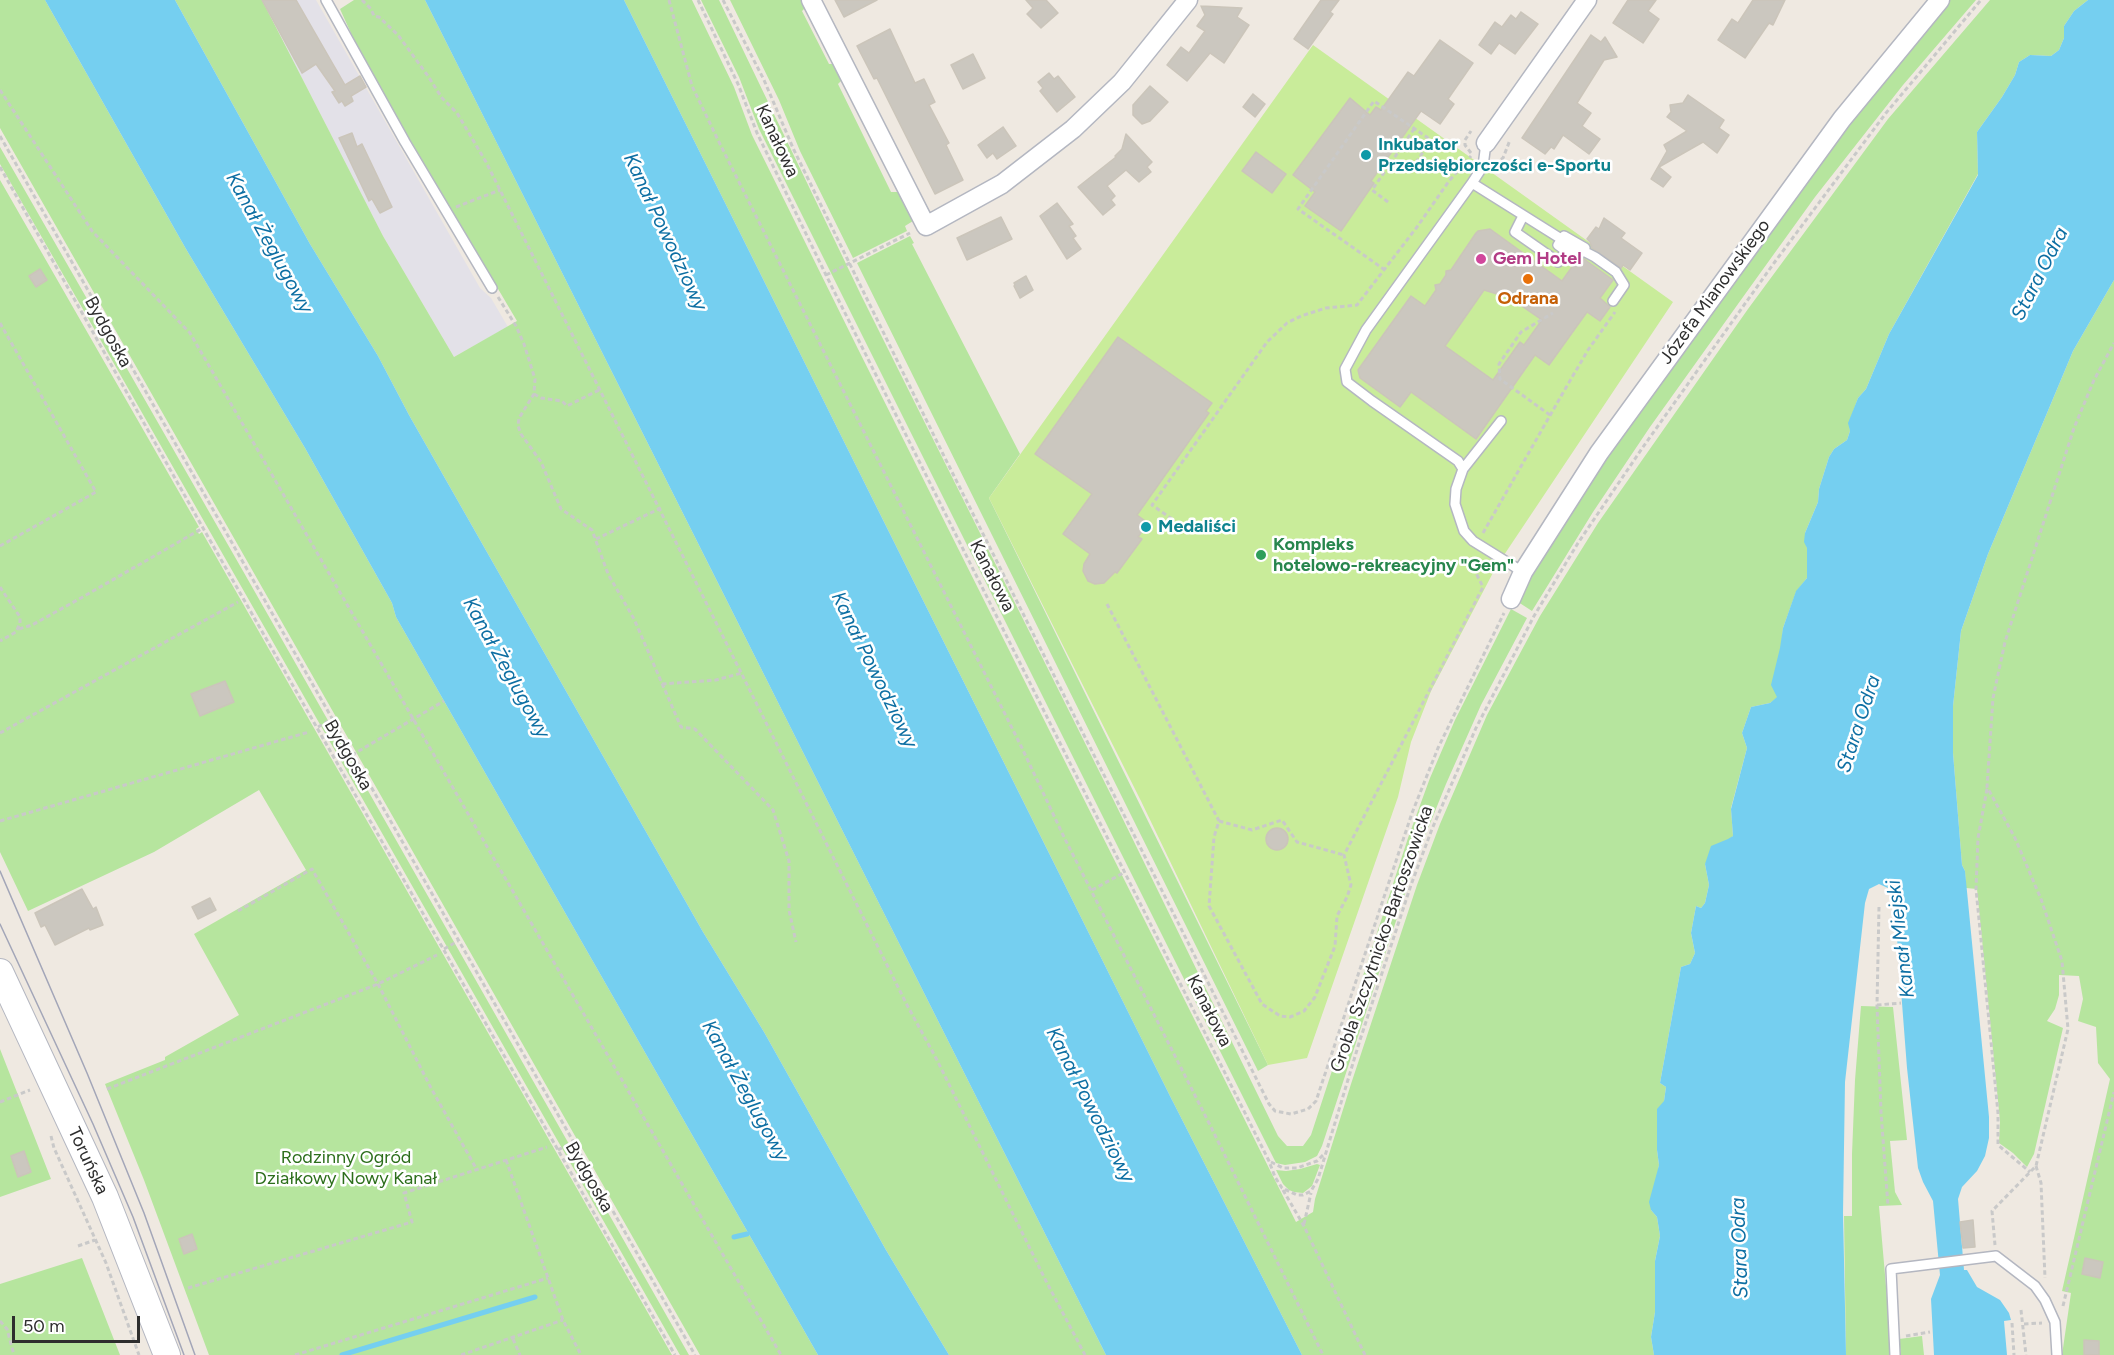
<!DOCTYPE html>
<meta charset="utf-8">
<style>
body{margin:0}
#map{position:relative;width:2114px;height:1355px;overflow:hidden;background:#efe9e1;font-family:Figtree,sans-serif}
canvas{display:block}
.scale{position:absolute;left:12px;top:1316px;width:128px;height:27px;box-sizing:border-box;border:3px solid #2e2e2e;border-top:0;padding-left:8px;font-size:18px;line-height:21px;white-space:nowrap;color:#2e2e2e;-webkit-text-stroke:4px #fff;paint-order:stroke}
</style>
<div id="map">
<canvas width="2114" height="1355"></canvas>
<div class="scale">50 m</div>
</div>
<script>
const ctx = document.querySelector('canvas').getContext('2d');
ctx.lineJoin = 'round';
function fillPath(path, color) { ctx.fillStyle = color; ctx.fill(path, 'evenodd'); }
const shape = rows => new Path2D(rows.map(r => 'M' + r).join(''));
function strokePath(path, color, width, dash) { ctx.strokeStyle = color; ctx.lineWidth = width; ctx.lineCap = dash ? 'butt' : 'round'; ctx.setLineDash(dash || []); ctx.stroke(path); }
function drawText(font, color, halo, rows, align = 'center') {
  ctx.font = font + ' Figtree,sans-serif'; ctx.lineWidth = 5; ctx.setLineDash([]); ctx.textBaseline = 'middle'; ctx.strokeStyle = halo; ctx.fillStyle = color; for (const [text, x, y, turn = 0] of rows) {
    ctx.save(); ctx.translate(x, y); ctx.rotate((+turn || 0) * Math.PI / 180); ctx.textAlign = isNaN(turn) ? turn : align; if (halo) ctx.strokeText(text, 0, 0); ctx.fillText(text, 0, 0); ctx.restore();
  }
}
const industrial = shape([
 [262,0,316,0,480,288,491,298,508,327,454,357,383,236]
]);
const green = shape([
 [0,0,45,0,186,249,305,448,392,603,396,617,818,1355,700,1355,0,128],
 [175,0,262,0,383,236,454,357,517,321,364,62,340,9,354,0,425,0,1106,1355,949,1355,886,1250,764,1032,703,932,409,415,378,356,310,244],
 [624,0,692,0,734,87,752,135,858,349,1296,1222,1313,1212,1315,1199,1351,1084,1417,885,1440,824,1487,715,1540,616,1598,523,1748,309,1888,119,1990,0,2088,0,2074,11,2064,26,2064,38,2059,50,2051,56,2030,55,2019,62,2015,75,2002,97,1977,132,1978,174,1889,334,1866,389,1858,398,1849,423,1850,431,1847,440,1834,449,1829,457,1819,489,1818,502,1805,533,1807,548,1807,578,1796,592,1783,628,1778,697,1770,703,1751,707,1742,733,1747,748,1731,808,1733,836,1705,864,1709,885,1705,903,1701,908,1696,906,1691,933,1695,953,1690,964,1681,967,1660,1083,1666,1087,1657,1150,1659,1165,1651,1210,1657,1217,1660,1236,1655,1261,1655,1312,1651,1337,1654,1355,1302,1355,1170,1096],
 [701,0,719,0,861,295,1115,803,1278,1136,1287,1146,1303,1146,1311,1135,1408,838,1430,778,1455,720,1511,609,1527,618,1481,705,1446,784,1419,851,1322,1146,1317,1156,1305,1162,1285,1165,1276,1163,759,129,739,77],
 [730,0,803,0,805,8,802,11,829,64,834,64,842,80,838,84,891,192,898,192,913,221,905,226,907,231,853,258,800,151,779,100],
 [1950,0,1976,0,1903,85,1815,197,1743,297,1650,427,1593,512,1532,611,1515,600,1576,503,1693,334,1860,109],
 [0,147,243,571,689,1355,680,1355,362,798,0,164],
 [0,180,199,527,196,529,199,534,202,532,672,1355,209,1355,144,1180,105,1084,165,1060,165,1057,239,1015,194,934,306,870,259,790,154,852,28,911,0,852],
 [910,236,914,243,912,244,1020,454,989,498,1268,1065,1258,1071,857,263],
 [2114,280,2114,1355,2062,1355,2071,1293,2062,1291,2110,1079,2098,1063,2096,1027,2078,1021,2083,999,2079,976,2059,975,2059,995,2055,1009,2047,1021,2063,1028,2034,1154,2027,1167,2013,1153,1999,1143,2000,1121,1977,889,1966,888,1965,871,1962,865,1953,753,1953,706,1961,631,1988,554,2073,351],
 [1861,1006,1893,1007,1907,1140,1890,1141,1895,1192,1902,1205,1879,1206,1892,1355,1846,1355,1844,1216,1852,1216,1852,1154,1855,1080],
 [0,1049,51,1179,0,1197],
 [1317,1164,1320,1165,1312,1186,1303,1193,1294,1192,1289,1190,1283,1184,1276,1170,1286,1171,1300,1169],
 [82,1258,120,1355,0,1355,0,1284],
 [1922,1336,1924,1355,1901,1355,1899,1339]
]);
const pitch = shape([
 [1313,45,1673,302,1496,567,1431,691,1411,742,1398,797,1307,1058,1268,1065,1141,801,989,498]
]);
const water = shape([
 [45,0,175,0,310,244,378,356,409,415,703,932,764,1032,886,1250,949,1355,818,1355,396,617,392,603,305,448,186,249],
 [425,0,624,0,1170,1096,1302,1355,1106,1355],
 [2088,0,2114,0,2114,280,2073,351,1988,554,1961,631,1953,706,1953,753,1962,865,1965,871,1989,1117,1989,1138,1985,1156,1977,1171,1962,1187,1958,1199,1964,1270,1967,1270,1977,1287,2000,1300,2009,1313,2011,1320,2004,1321,2007,1355,1934,1355,1931,1299,1940,1275,1933,1201,1923,1182,1918,1168,1907,1068,1894,899,1888,888,1879,884,1869,889,1865,903,1845,1082,1843,1213,1846,1355,1654,1355,1651,1337,1655,1312,1655,1261,1660,1236,1657,1217,1651,1210,1649,1202,1659,1165,1657,1150,1657,1109,1664,1101,1666,1087,1660,1083,1681,967,1690,964,1695,953,1691,933,1696,906,1701,908,1705,903,1709,885,1705,864,1711,846,1728,839,1733,836,1731,809,1747,748,1742,733,1751,707,1770,703,1777,697,1771,685,1780,648,1783,628,1796,591,1807,578,1807,548,1804,542,1805,533,1818,502,1819,489,1829,457,1834,449,1847,440,1850,431,1848,423,1858,398,1866,389,1889,334,1978,175,1977,132,2002,97,2015,75,2019,62,2030,55,2051,56,2059,50,2064,38,2064,26,2074,11]
]);
const stream = shape([
 [734,1237,747,1234],
 [342,1355,535,1297]
]);
const building = shape([
 [262,0,296,0,345,85,360,76,366,87,351,96,353,101,345,106,342,101,339,103,332,92,335,91,316,64,302,73,262,0],
 [835,0,877,0,844,17,835,0],
 [1026,0,1046,0,1058,13,1041,28,1027,14,1033,8,1026,0],
 [1321,0,1339,0,1330,12,1333,14,1308,49,1294,39,1321,0],
 [1628,0,1656,0,1648,11,1659,19,1643,43,1613,23,1628,0],
 [1753,0,1785,0,1773,25,1769,23,1745,58,1718,40,1732,19,1738,23,1753,0],
 [1201,6,1242,8,1237,17,1249,25,1224,63,1210,53,1187,81,1167,65,1181,47,1189,53,1205,31,1197,26,1205,15,1201,6],
 [1521,12,1538,24,1515,54,1499,43,1491,54,1479,45,1495,22,1502,27,1511,15,1516,19,1521,12],
 [890,29,915,83,924,79,935,102,929,105,949,143,946,145,963,180,935,194,877,78,874,79,857,46,890,29],
 [1591,35,1601,42,1605,37,1617,57,1604,60,1577,103,1591,113,1582,126,1600,139,1589,154,1563,135,1554,149,1551,147,1545,154,1522,138,1591,35],
 [1440,40,1473,63,1448,99,1454,104,1440,124,1421,111,1371,181,1374,183,1341,231,1305,206,1315,192,1293,175,1350,98,1370,115,1376,107,1381,110,1408,72,1414,76,1440,40],
 [973,54,985,78,963,89,951,65,973,54],
 [1049,73,1054,79,1058,76,1075,97,1057,112,1040,91,1043,88,1038,82,1049,73],
 [1150,86,1168,102,1150,121,1142,124,1133,115,1133,105,1150,86],
 [1253,94,1265,104,1255,117,1243,107,1253,94],
 [1688,95,1724,120,1719,128,1729,135,1717,153,1703,142,1659,167,1671,177,1663,187,1651,179,1667,151,1664,145,1687,131,1667,117,1671,112,1670,105,1683,103,1688,95],
 [1003,127,1016,146,997,159,993,153,987,158,978,145,1003,127],
 [352,133,357,147,362,144,392,207,380,213,372,199,369,201,339,138,352,133],
 [1126,134,1152,162,1147,167,1151,172,1139,182,1126,170,1107,186,1115,196,1111,200,1115,205,1103,215,1078,187,1116,157,1115,156,1122,149,1126,134],
 [1256,152,1286,174,1272,193,1242,171,1256,152],
 [1057,203,1073,224,1069,226,1076,236,1073,238,1081,249,1067,259,1040,216,1057,203],
 [1001,217,1012,239,967,260,957,238,1001,217],
 [1604,218,1625,233,1621,238,1642,253,1630,270,1623,265,1621,268,1592,248,1590,242,1587,239,1596,227,1599,229,1604,218],
 [1490,229,1562,281,1574,264,1579,264,1584,259,1613,280,1600,298,1610,307,1600,321,1587,312,1549,365,1535,355,1476,439,1411,392,1400,407,1360,378,1358,370,1411,296,1425,306,1436,290,1435,285,1440,284,1446,275,1446,271,1451,270,1476,233,1478,231,1490,229],
 [1484,290,1510,298,1542,320,1524,345,1520,342,1493,380,1445,346,1484,290],
 [40,269,47,280,36,287,29,276,40,269],
 [1026,276,1033,290,1020,298,1014,286,1015,285,1014,283,1026,276],
 [1118,337,1212,403,1206,411,1209,413,1137,515,1148,523,1138,537,1142,539,1117,573,1115,572,1104,583,1095,584,1088,581,1083,571,1084,564,1090,554,1063,534,1092,494,1035,454,1118,337],
 [225,681,234,702,200,716,191,694,225,681],
 '1266 839a11 11 0 1 1 22 0a11 11 0 1 1-22 0Z',
 [82,889,93,909,96,907,103,925,90,930,89,928,55,945,45,925,41,927,35,913,82,889],
 [210,898,216,910,198,919,192,907,210,898],
 [24,1151,31,1172,18,1177,11,1156,24,1151],
 [1973,1220,1975,1247,1963,1248,1960,1222,1973,1220],
 [192,1234,197,1249,184,1254,179,1239,192,1234],
 [2085,1258,2103,1262,2100,1278,2082,1274,2085,1258],
 [2084,1340,2099,1341,2099,1355,2084,1355,2084,1340]
]);
const path = shape([
 [362,0,371,9,374,16,379,17,398,35,428,76,442,98,457,113,486,162,907,1005,937,1060,1046,1281,1085,1355],
 [669,0,692,86,718,140,1021,746,1064,837,1210,1125,1323,1355],
 [698,0,738,84,757,133,826,275,1269,1161,1275,1177,1282,1188,1297,1195,1303,1195,1311,1191,1318,1179,1360,1040,1411,885,1432,829,1476,728,1534,616,1578,543,1643,447,1774,263,1886,113,1981,0],
 [723,0,764,80,793,148,943,454,1269,1104,1275,1111,1291,1114,1308,1109,1316,1101,1412,813,1438,748,1504,613],
 [0,90,92,231,190,333,781,1355],
 [0,136,695,1355],
 [1471,153,1465,145,1465,140,1471,131],
 [1495,164,1503,158,1510,140],
 [0,167,203,528,675,1355],
 [1388,202,1372,190,1414,129],
 [456,207,500,190],
 [1385,270,1298,209,1374,101,1431,140,1417,161],
 [826,275,910,233],
 [498,297,516,326,524,344,535,379,534,394,519,418,518,426,521,434,541,462,561,509,592,530,608,574,634,619,681,727,695,729,773,810,789,861,789,910,796,942],
 [0,323,96,492,0,546],
 [534,394,541,398,562,401,567,406,601,389],
 [1550,415,1500,379,1499,364,1521,332,1553,313],
 [1172,519,1152,505,1267,342,1287,323,1301,316,1326,308,1357,305,1417,227,1449,181,1471,156],
 [1483,533,1564,391,1588,350,1615,312],
 [596,539,661,508],
 [0,587,20,617,20,623,16,632,0,641],
 [1107,604,1219,821,1214,837,1209,906,1262,1004,1280,1016,1290,1017,1304,1011,1315,997,1335,946,1337,916,1347,897,1351,885,1344,855,1483,587,1475,571,1480,561],
 [19,629,32,625,81,598,203,528],
 [662,684,716,680,742,673],
 [318,727,332,719],
 [0,733,238,602],
 [352,755,444,701],
 [1987,789,1978,838,1976,889,1998,1113,1998,1145,2030,1172],
 [0,821,309,732],
 [1219,821,1252,830,1282,820,1297,842,1344,855],
 [1092,890,1125,872],
 [1879,907,1877,1005,1881,1112,1888,1206],
 [238,911,312,869,378,984,431,1088,477,1170],
 [444,949,458,941],
 [1877,1005,1901,1003],
 [107,1089,378,984,437,955],
 [0,1102,30,1090],
 [51,1136,54,1148,106,1263,139,1355],
 [558,1150,573,1142],
 [506,1160,563,1320,581,1355],
 [1271,1162,1283,1168,1297,1168,1317,1161,1324,1154],
 [2036,1166,2041,1183,2045,1278],
 [1283,1190,1304,1226,1365,1355],
 [1304,1224,1311,1193],
 [1995,1245,1992,1211,2036,1166,2068,1029,2062,961,2041,899,2015,838,1987,787,1993,698,2005,642,2074,428,2094,380,2114,343],
 [78,1246,95,1240],
 [188,1288,412,1222,404,1193,547,1147],
 [2063,1306,2114,1092],
 [2021,1310,2026,1355],
 [0,1321,7,1329,14,1355],
 [2012,1323,2014,1355],
 [2024,1324,2042,1323],
 [1906,1336,1930,1332],
 [513,1339,520,1355],
 [295,1355,548,1278],
 [461,1355,563,1320]
]);
const lane = shape([
 [326,0,405,142,492,288],
 [1472,183,1483,166,1486,143],
 [1523,216,1515,232,1558,262,1571,245],
 [1564,236,1585,248,1576,258,1558,245,1564,236],
 [1463,469,1501,421],
 [1523,572,1473,541,1464,531,1455,504,1456,489,1463,469,1458,461,1372,401,1347,382,1345,369,1366,330,1472,183,1566,242,1595,257,1616,272,1624,285,1613,301],
 [1895,1355,1891,1269,1996,1256,2035,1286,2045,1300,2055,1322,2057,1355]
]);
const street = shape([
 [811,0,926,226,1002,184,1073,129,1122,82,1188,0],
 [1486,143,1587,0],
 [1511,599,1523,572,1599,453,1842,119,1940,0]
]);
const secondary = shape([
 [0,972,105,1197,167,1355]
]);
const tram = shape([
 [0,871,87,1073,144,1213,195,1355],
 [0,924,93,1124,133,1217,184,1355]
]);
const markers = [
 [1366,155,6,"#0f9aa8"],
 [1481,259,6,"#d1479c"],
 [1528,279,6,"#e8710a"],
 [1146,527,6,"#0f9aa8"],
 [1261,555,6,"#2e9e5b"]
];
const streetNames = [
 ["Kanałowa",777,141,65],
 ["Józefa Mianowskiego",1715,292,-54],
 ["Bydgoska",108,332,61],
 ["Kanałowa",992,576,63],
 ["Bydgoska",348,755,60],
 ["Grobla Szczytnicko-Bartoszowicka",1382,939,-71],
 ["Kanałowa",1209,1011,63],
 ["Toruńska",88,1161,65],
 ["Bydgoska",589,1177,60]
];
const cultureNames = [
 ["Inkubator",1378,145],
 ["Przedsiębiorczości e-Sportu",1378,166],
 ["Medaliści",1158,527]
];
const hotelNames = [
 ["Gem Hotel",1493,259]
];
const foodNames = [
 ["Odrana",1528,299]
];
const leisureNames = [
 ["Kompleks",1273,545],
 ["hotelowo-rekreacyjny \"Gem\"",1273,566]
];
const parkNames = [
 ["Rodzinny Ogród",346,1158],
 ["Działkowy Nowy Kanał",346,1179]
];
const waterNames = [
 ["Kanał Powodziowy",665,232,65],
 ["Kanał Żeglugowy",269,243,61],
 ["Stara Odra",2040,274,-63],
 ["Kanał Żeglugowy",506,668,61],
 ["Kanał Powodziowy",874,670,64],
 ["Stara Odra",1859,724,-72],
 ["Kanał Miejski",1901,939,-97],
 ["Kanał Żeglugowy",745,1091,61],
 ["Kanał Powodziowy",1090,1105,63],
 ["Stara Odra",1740,1248,-92]
];
fillPath(industrial, '#e3e1e8');
fillPath(green, '#b6e59e');
fillPath(pitch, '#c9ec9a');
fillPath(water, '#75cff0');
strokePath(stream, '#75cff0', 5);
fillPath(building, '#cbc7bf');
strokePath(building, '#cbc5ba', 1.5);
strokePath(lane, '#b4b7c1', 12);
strokePath(street, '#b4b7c1', 21);
strokePath(secondary, '#b4b7c1', 28);
strokePath(path, '#c9c9c9', 3, [4.5, 3]);
strokePath(lane, '#fff', 9);
strokePath(street, '#fff', 18);
strokePath(secondary, '#fff', 26);
strokePath(tram, '#a3a6b8', 1.5);
for (const [x, y, r, color] of markers) { const dot = new Path2D(); dot.arc(x, y, r, 0, 2 * Math.PI); ctx.fillStyle = color; ctx.fill(dot); strokePath(dot, '#fff', 2); }
drawText('18px', '#2e2e2e', '#fff', streetNames);
drawText('bold 18px', '#0d838f', '#fff', cultureNames, 'left');
drawText('bold 18px', '#b23c85', '#fff', hotelNames, 'left');
drawText('bold 18px', '#c56008', '#fff', foodNames);
drawText('bold 18px', '#27864d', '#fff', leisureNames, 'left');
drawText('18px', '#2c6e1b', '#fff', parkNames);
drawText('italic 20px', '#0d6fa3', '#fff', waterNames);
</script>
